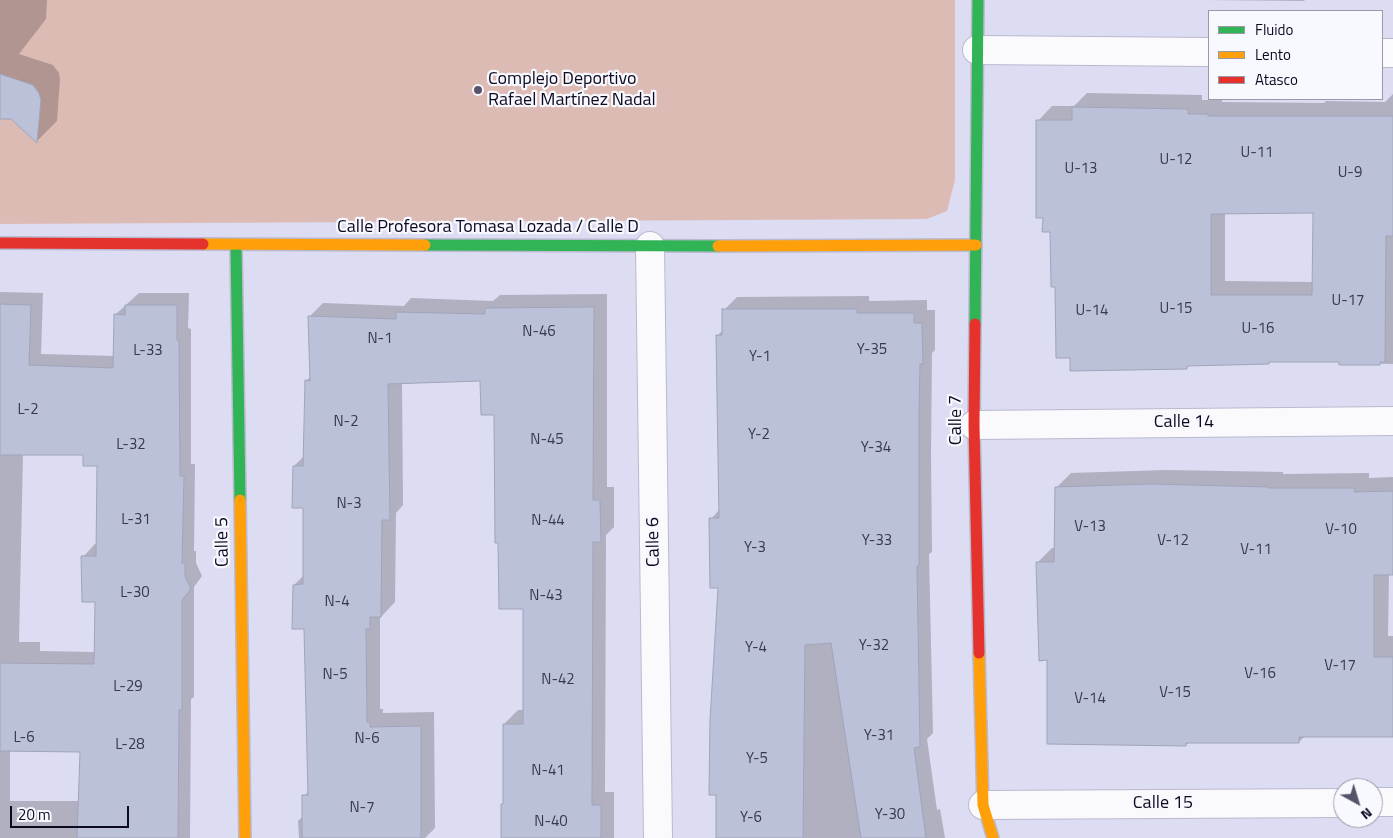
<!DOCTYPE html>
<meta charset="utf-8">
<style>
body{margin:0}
#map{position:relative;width:1393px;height:838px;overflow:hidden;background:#dcdcf2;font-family:"Titillium Web",sans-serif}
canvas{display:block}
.legend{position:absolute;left:1208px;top:10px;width:175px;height:90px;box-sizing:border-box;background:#f8f8ff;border:1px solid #9a99a6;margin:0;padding:6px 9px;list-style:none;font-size:15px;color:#0d0a20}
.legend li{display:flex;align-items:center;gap:10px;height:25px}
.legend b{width:25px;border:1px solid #9a99a6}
.north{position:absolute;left:1333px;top:778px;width:50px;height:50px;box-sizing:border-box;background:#f8f8ff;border:1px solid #9a99a6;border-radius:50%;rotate:141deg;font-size:14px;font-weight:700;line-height:20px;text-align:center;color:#0d0a20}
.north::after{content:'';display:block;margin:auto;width:18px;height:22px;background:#55546a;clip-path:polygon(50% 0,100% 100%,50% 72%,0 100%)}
.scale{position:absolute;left:10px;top:806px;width:119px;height:22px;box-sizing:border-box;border:2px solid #0d0a20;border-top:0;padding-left:6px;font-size:15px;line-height:18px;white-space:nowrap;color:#0d0a20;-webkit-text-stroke:4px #f8f8ff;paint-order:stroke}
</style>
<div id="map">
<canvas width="1393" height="838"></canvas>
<ul class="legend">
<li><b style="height:6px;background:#30b455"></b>Fluido</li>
<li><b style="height:6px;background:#ff9f0a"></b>Lento</li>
<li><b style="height:6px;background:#e5322d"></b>Atasco</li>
</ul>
<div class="north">N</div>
<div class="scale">20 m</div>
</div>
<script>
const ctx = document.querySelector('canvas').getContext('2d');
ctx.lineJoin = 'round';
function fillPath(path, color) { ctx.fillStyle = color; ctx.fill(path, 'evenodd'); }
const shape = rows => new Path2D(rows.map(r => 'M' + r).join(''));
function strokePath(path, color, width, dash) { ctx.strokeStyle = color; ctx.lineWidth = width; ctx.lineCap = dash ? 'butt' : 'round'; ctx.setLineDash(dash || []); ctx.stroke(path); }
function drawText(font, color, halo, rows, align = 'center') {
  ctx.font = font + ' "Titillium Web",sans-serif'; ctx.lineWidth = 4.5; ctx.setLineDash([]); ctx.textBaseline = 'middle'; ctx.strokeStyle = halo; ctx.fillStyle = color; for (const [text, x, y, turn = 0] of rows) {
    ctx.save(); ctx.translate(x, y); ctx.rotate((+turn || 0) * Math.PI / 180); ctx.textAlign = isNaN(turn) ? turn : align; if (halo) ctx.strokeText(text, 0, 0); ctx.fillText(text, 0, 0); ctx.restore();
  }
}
const green = shape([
 [0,0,955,0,955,180,947,211,927,219,0,224]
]);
const shadow = shape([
 [0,0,47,0,46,19,19,54,53,65,59,73,60,79,57,121,37,141,11,118,0,118],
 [1206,0,1305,0,1304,1],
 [1087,93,1202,95,1202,100,1222,100,1222,102,1324,103,1326,101,1385,102,1393,94,1393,364,1341,363,1341,360,1270,361,1190,364,1187,368,1071,357,1057,285,1051,230,1044,216,1038,121,1052,106,1074,106],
 [1314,212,1313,282,1225,281,1225,213],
 [0,292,43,293,41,354,115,356,115,315,139,293,189,293,188,328,191,329,191,464,195,464,194,551,196,551,196,563,202,576,194,587,194,697,191,699,190,838,0,838],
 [23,453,84,453,98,464,98,544,95,544,83,557,96,601,95,652,40,651,40,642,19,642],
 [10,750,81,751,79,801,10,801],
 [607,294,607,487,614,487,614,527,606,535,605,792,614,792,614,838,502,838,505,803,504,724,518,710,524,710,524,608,495,414,482,380,402,382,403,505,396,513,395,602,380,618,380,709,383,709,383,713,434,712,435,828,425,838,299,838,298,821,304,815,304,796,309,791,305,628,294,585,304,575,304,507,294,466,304,456,306,381,311,376,309,317,323,303,404,306,411,298,493,301,500,295],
 [869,296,869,301,927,300,927,310,935,310,935,350,932,353,931,455,932,552,929,554,933,733,927,739,937,810,940,809,945,838,718,838,719,586,711,519,720,509,717,336,724,329,724,310,737,297],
 [1166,470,1283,472,1283,474,1369,473,1369,478,1393,477,1393,574,1389,574,1388,636,1393,636,1393,737,1305,736,1299,742,1189,742,1186,745,1048,659,1037,563,1052,548,1056,548,1056,488,1071,473]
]);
const building = shape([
 [0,74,33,85,39,93,41,100,37,143,11,119,0,119,0,74],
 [1072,107,1188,109,1188,114,1208,114,1208,116,1393,116,1393,236,1386,236,1385,362,1380,362,1380,365,1339,365,1339,362,1269,362,1269,364,1187,366,1187,369,1070,371,1070,358,1056,358,1055,287,1051,287,1050,232,1042,232,1043,218,1036,218,1036,120,1072,120,1072,107],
 [1313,213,1312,295,1211,295,1211,214,1313,213],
 [0,304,31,305,29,365,113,368,114,314,125,315,125,305,177,305,177,340,179,341,180,476,184,476,182,563,185,563,185,576,191,589,182,600,182,710,179,710,178,838,77,838,80,752,0,751,0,663,94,664,95,602,82,602,81,556,96,556,97,466,83,466,83,455,0,455,0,304],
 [594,307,593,500,600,500,601,542,593,542,592,805,601,805,601,838,501,838,501,804,503,804,503,724,523,724,523,609,499,609,498,543,495,543,494,415,481,415,480,381,388,384,390,520,382,520,381,617,370,617,370,629,366,629,367,722,370,722,370,727,421,726,421,838,302,838,302,795,308,795,304,629,292,629,293,585,303,584,303,508,292,508,293,466,303,466,305,380,310,381,308,316,396,319,396,312,485,314,485,308,594,307],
 [722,309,857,309,857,313,914,313,914,323,922,323,923,364,920,364,919,412,919,566,917,566,920,747,914,748,926,838,861,838,831,643,805,645,803,838,716,838,716,795,709,795,710,720,718,588,710,588,709,518,719,518,716,335,722,335,722,309],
 [1150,484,1269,487,1269,488,1355,488,1354,492,1393,491,1393,575,1374,575,1374,657,1393,657,1393,737,1299,737,1299,743,1186,743,1186,746,1047,744,1047,660,1039,661,1036,562,1054,562,1055,487,1150,484]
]);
const street = shape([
 [977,50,1209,52],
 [1382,53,1393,53],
 [650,246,658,838],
 [974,425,1393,421],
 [1373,802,1393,802],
 [983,805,1343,803]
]);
const fast = shape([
 [236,245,240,500],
 [425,245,718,246],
 [975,324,978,0]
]);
const slow = shape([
 [203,244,425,245],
 [718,246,976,245],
 [240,500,245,838],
 [979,653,983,805,993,838]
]);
const jam = shape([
 [0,243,203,244],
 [975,324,974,425,979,653]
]);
const markers = [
 [478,90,5,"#55546a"]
];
const numberNames = [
 ["U-11",1257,153],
 ["U-12",1176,160],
 ["U-13",1081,169],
 ["U-9",1350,173],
 ["U-17",1348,301],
 ["U-15",1176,309],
 ["U-14",1092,311],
 ["U-16",1258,329],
 ["N-46",539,332],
 ["N-1",380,339],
 ["Y-35",872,350],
 ["L-33",148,351],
 ["Y-1",760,357],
 ["L-2",28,410],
 ["N-2",346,422],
 ["Y-2",759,435],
 ["N-45",547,440],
 ["L-32",131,445],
 ["Y-34",876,448],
 ["N-3",349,504],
 ["L-31",136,520],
 ["N-44",548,521],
 ["V-13",1090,527],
 ["V-10",1341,530],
 ["Y-33",877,541],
 ["V-12",1173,541],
 ["Y-3",755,548],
 ["V-11",1256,550],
 ["L-30",135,593],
 ["N-43",546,596],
 ["N-4",337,602],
 ["Y-32",874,646],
 ["Y-4",756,648],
 ["V-17",1340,666],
 ["V-16",1260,674],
 ["N-5",335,675],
 ["N-42",558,680],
 ["L-29",128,687],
 ["V-15",1175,693],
 ["V-14",1090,699],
 ["Y-31",879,736],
 ["L-6",24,738],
 ["N-6",367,739],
 ["L-28",130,745],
 ["Y-5",757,759],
 ["N-41",548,771],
 ["N-7",362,808],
 ["Y-30",890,815],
 ["Y-6",751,818],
 ["N-40",551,822]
];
const poiNames = [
 ["Complejo Deportivo",488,80],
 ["Rafael Martínez Nadal",488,101]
];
const streetNames = [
 ["Calle Profesora Tomasa Lozada / Calle D",488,228],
 ["Calle 7",957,420,-90],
 ["Calle 14",1184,423],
 ["Calle 5",223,542,-91],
 ["Calle 6",654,542,-91],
 ["Calle 15",1163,804]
];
fillPath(green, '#ddbbb5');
fillPath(shadow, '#0003');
fillPath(building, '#bbc1d9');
strokePath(building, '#a0a4b9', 1);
strokePath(street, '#bab9cf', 30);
strokePath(fast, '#bab9cf', 14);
strokePath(slow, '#bab9cf', 14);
strokePath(jam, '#bab9cf', 14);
strokePath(street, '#fafafd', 28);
strokePath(fast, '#30b455', 11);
strokePath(slow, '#ff9f0a', 11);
strokePath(jam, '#e5322d', 11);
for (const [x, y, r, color] of markers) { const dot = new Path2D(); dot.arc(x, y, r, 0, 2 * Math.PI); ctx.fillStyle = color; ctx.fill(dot); strokePath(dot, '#f8f8ff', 2); }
drawText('15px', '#38384e', null, numberNames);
drawText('18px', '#0d0a20', '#f8f8ff', poiNames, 'left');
drawText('18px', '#0d0a20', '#f8f8ff', streetNames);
</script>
